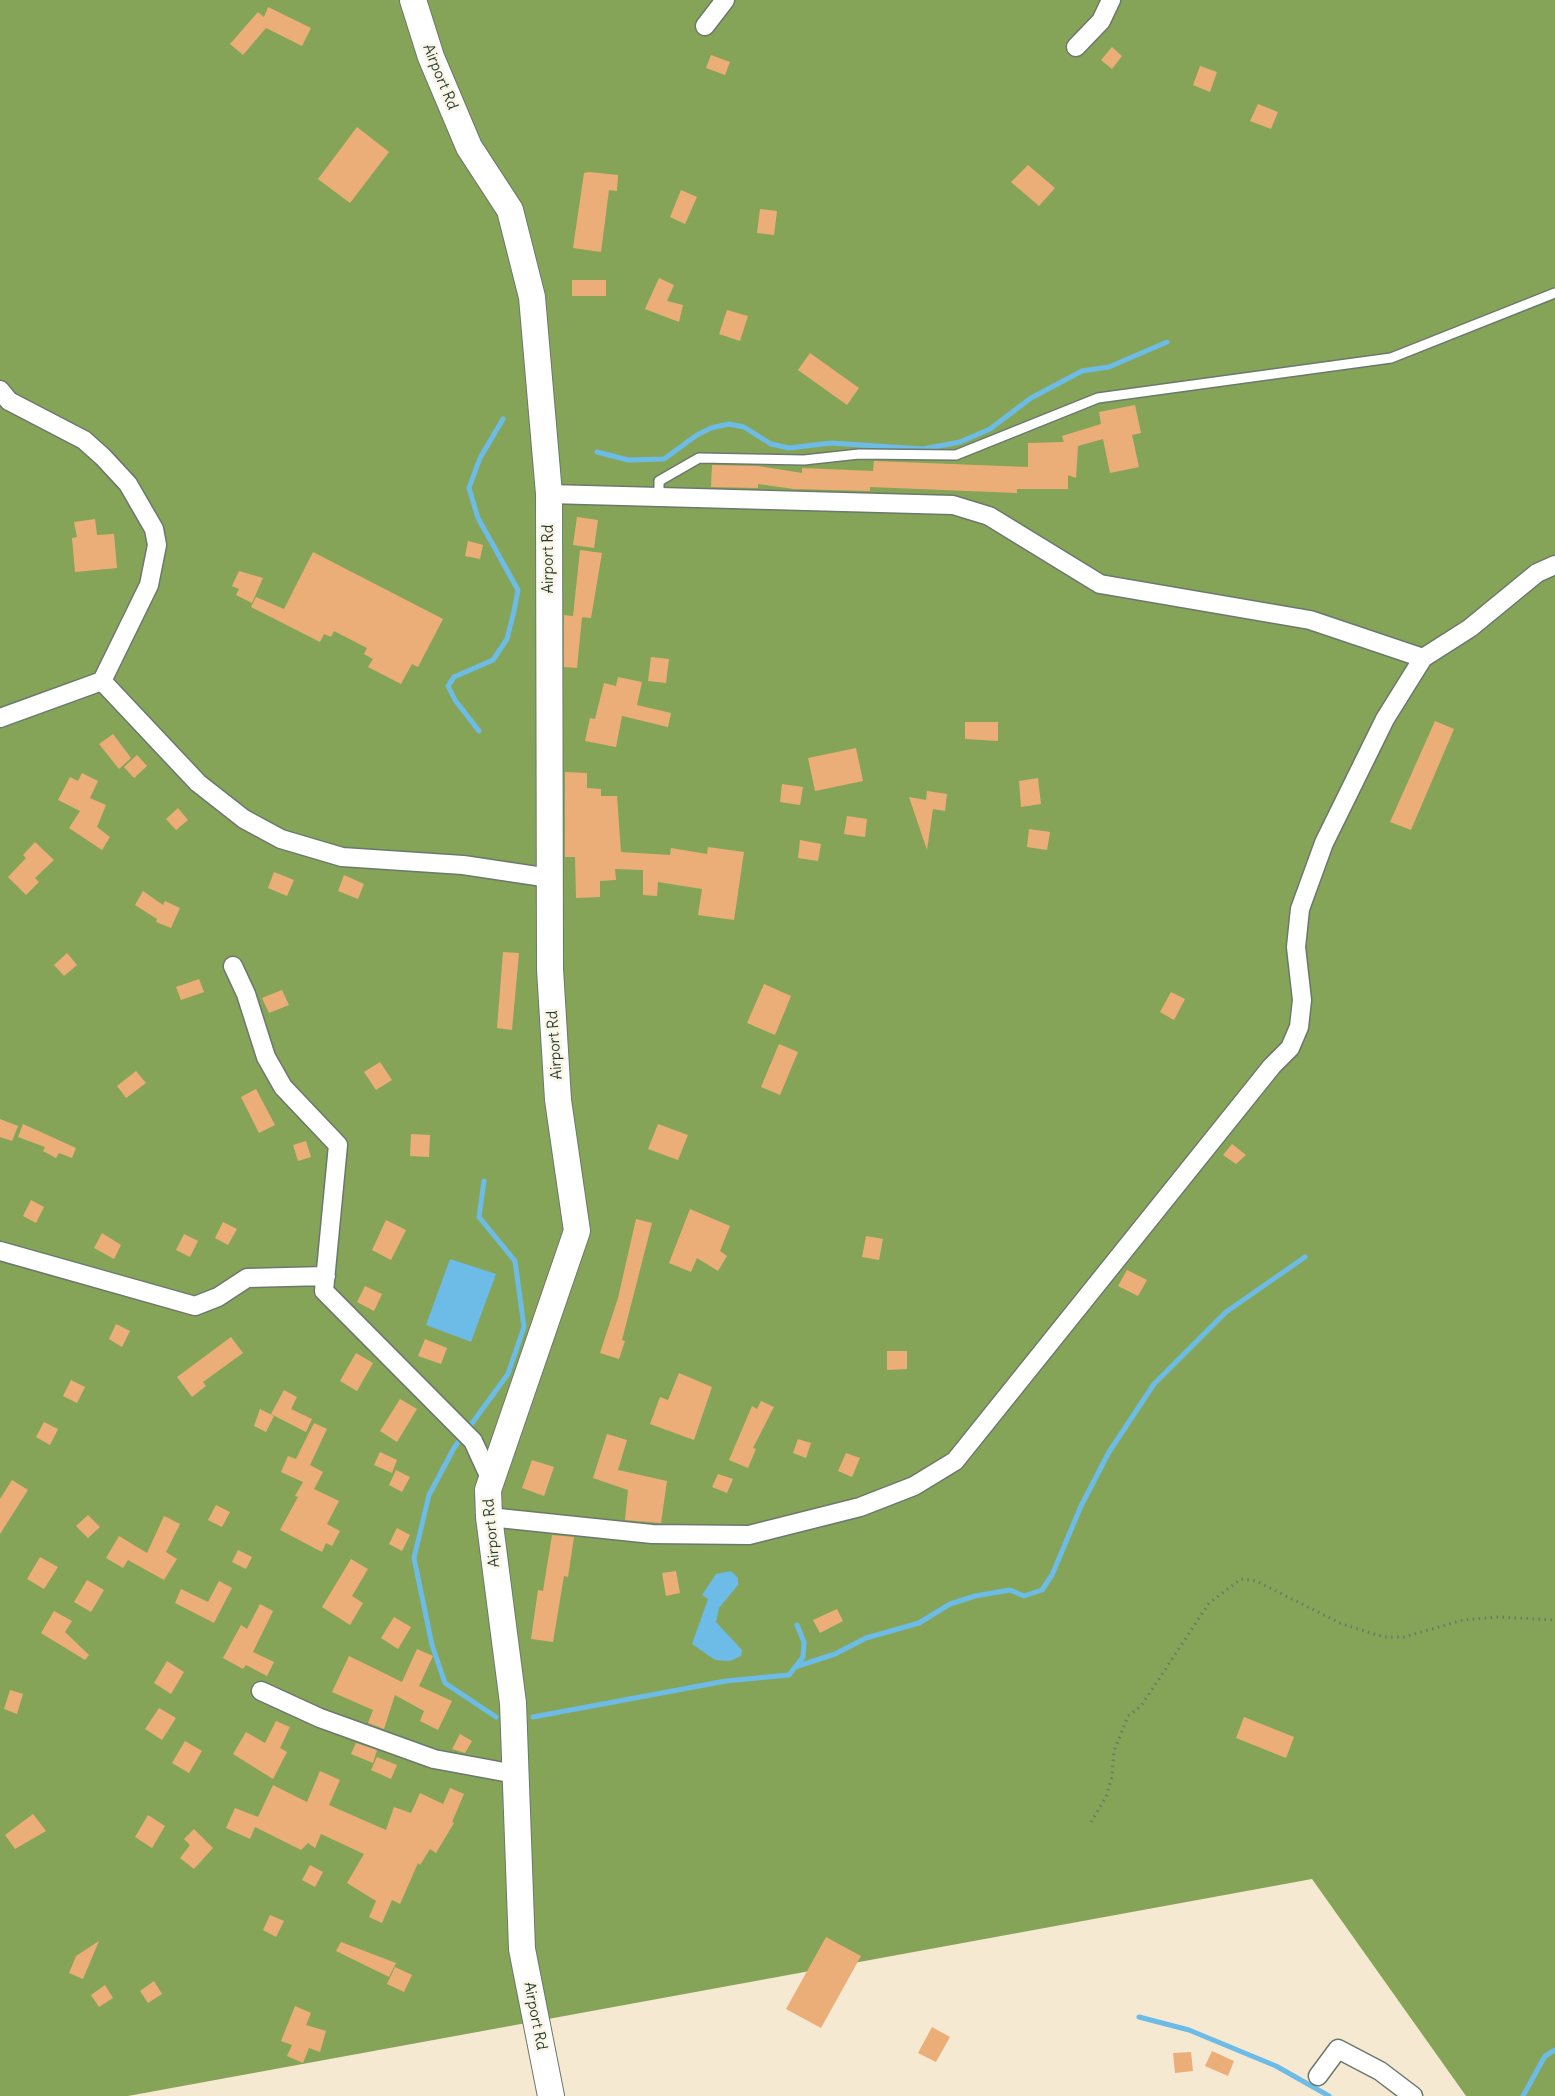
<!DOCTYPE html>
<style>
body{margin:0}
canvas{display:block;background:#f6e9d1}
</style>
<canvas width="1555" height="2096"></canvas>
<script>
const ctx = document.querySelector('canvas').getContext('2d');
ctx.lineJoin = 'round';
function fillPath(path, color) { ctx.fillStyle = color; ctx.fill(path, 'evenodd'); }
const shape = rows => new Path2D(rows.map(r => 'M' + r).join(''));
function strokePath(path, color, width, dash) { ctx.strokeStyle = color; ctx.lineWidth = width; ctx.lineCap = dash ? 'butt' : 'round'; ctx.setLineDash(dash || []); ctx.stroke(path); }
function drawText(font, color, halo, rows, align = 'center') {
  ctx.font = font + ' Delius,sans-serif'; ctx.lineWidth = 5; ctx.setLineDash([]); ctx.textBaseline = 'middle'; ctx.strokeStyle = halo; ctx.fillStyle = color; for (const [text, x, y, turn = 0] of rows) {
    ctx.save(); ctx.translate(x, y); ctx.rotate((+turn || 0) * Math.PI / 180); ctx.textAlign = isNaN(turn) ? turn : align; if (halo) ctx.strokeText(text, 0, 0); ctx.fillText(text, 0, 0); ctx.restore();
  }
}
const forest = shape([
 [0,0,1555,0,1555,2096,1466,2096,1312,1879,128,2096,0,2096]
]);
const water = shape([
 [450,1259,496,1274,471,1342,426,1325],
 [731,1571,738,1578,738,1585,719,1608,716,1622,742,1650,741,1656,730,1661,715,1660,692,1644,708,1599,702,1595,716,1574]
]);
const stream = shape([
 [597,452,628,460,664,459,697,435,711,428,729,424,744,427,771,444,789,448,831,443,923,449,960,442,990,429,1031,398,1082,371,1109,367,1167,342],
 [479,731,455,700,448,686,454,677,493,660,507,639,514,611,518,590,478,518,469,488,480,458,503,419],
 [484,1181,479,1217,515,1261,524,1327,508,1374,454,1448,429,1495,414,1558,432,1645,445,1683,496,1717],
 [795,1667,835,1654,866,1638,919,1623,950,1604,975,1596,1010,1590,1024,1596,1042,1590,1052,1575,1081,1506,1109,1452,1154,1384,1226,1312,1305,1257],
 [533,1717,726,1681,789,1675,803,1657,804,1642,797,1625],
 [1139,2017,1189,2030,1276,2066,1329,2096],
 [1523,2096,1545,2056,1555,2050]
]);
const building = shape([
 [268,7,311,28,302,46,266,28,243,55,230,44,258,12,264,17],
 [1112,47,1122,56,1112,69,1101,60],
 [711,55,730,62,725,75,706,68],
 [1200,66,1217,72,1210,92,1193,85],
 [1258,104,1278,112,1271,129,1250,121],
 [357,127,389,152,350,203,318,179],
 [1028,165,1055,188,1039,206,1011,182],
 [589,172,618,175,617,191,609,190,601,252,573,248,584,173],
 [681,190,697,197,685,224,670,217],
 [760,209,777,211,774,235,757,233],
 [659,278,674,285,667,301,683,305,679,322,645,309],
 [572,280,606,280,606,296,572,296],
 [727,310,748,316,740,341,719,334],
 [810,353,859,388,847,405,798,370],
 [1135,405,1141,433,1132,435,1139,467,1110,473,1103,439,1078,446,1076,478,1068,475,1068,489,1017,489,1017,493,870,487,870,491,794,489,758,484,758,488,711,487,712,465,758,466,802,473,802,468,873,471,874,461,1028,467,1028,443,1064,442,1062,436,1101,424,1099,412],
 [577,517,598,520,594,548,573,545],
 [95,519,97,535,114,534,117,568,75,572,72,538,77,537,74,522],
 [468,541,483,545,480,559,465,556],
 [580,550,602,553,591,618,573,616],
 [313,552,443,619,418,667,412,664,401,684,368,667,373,659,364,654,367,648,334,631,331,637,324,634,320,642,251,607,256,597,284,609],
 [239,571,263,578,252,603,236,595,239,589,232,586],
 [564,615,582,617,577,668,564,667],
 [651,657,669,659,666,683,648,681],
 [618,677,642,682,637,705,671,713,668,727,622,716,616,747,585,741,590,718,595,719,604,683,616,686],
 [1435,721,1454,729,1411,830,1390,822],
 [965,722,998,722,998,741,965,739],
 [113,734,131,758,119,769,99,744],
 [856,748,863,781,815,791,808,758],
 [137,755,147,766,134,778,124,767],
 [565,772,587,773,587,788,601,789,601,796,617,796,621,852,670,855,671,848,707,854,708,847,744,852,734,920,698,915,702,889,658,882,657,896,643,895,643,870,615,869,616,880,600,881,600,897,576,898,575,857,565,857],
 [82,773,98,781,90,798,106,805,97,827,110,837,102,850,69,828,80,811,58,800,70,777,78,781],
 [1038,778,1041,804,1021,807,1019,781],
 [782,784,803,787,800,805,780,802],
 [927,791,947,794,945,811,933,809,927,850,909,797,926,800],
 [178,808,188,820,176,830,166,819],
 [847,816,867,819,865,837,844,834],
 [1029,829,1050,832,1047,850,1027,847],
 [800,840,821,844,818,861,798,858],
 [35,842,54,860,35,878,39,882,26,895,8,877,26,858,23,855],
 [274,872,294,880,287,896,268,888],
 [344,875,364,884,358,899,338,891],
 [143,891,163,905,165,901,180,908,171,928,156,922,157,919,135,905],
 [503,952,519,953,512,1030,497,1028],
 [67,953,77,965,64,976,54,965],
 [199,979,204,992,181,1000,176,987],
 [764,984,791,996,775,1035,747,1023],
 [282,990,289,1005,269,1013,262,998],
 [1171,992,1185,999,1174,1020,1160,1012],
 [779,1044,798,1052,780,1095,761,1087],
 [380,1062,392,1080,376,1090,364,1072],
 [136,1071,146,1083,126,1098,117,1086],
 [256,1089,275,1125,259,1133,241,1097],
 [0,1119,18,1126,12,1141,0,1137],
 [23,1124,76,1148,72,1158,59,1153,56,1158,43,1151,45,1147,18,1137],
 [658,1124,688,1135,678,1160,648,1149],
 [411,1134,430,1135,429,1157,410,1156],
 [306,1141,311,1157,298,1161,293,1145],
 [1232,1144,1246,1155,1236,1164,1223,1155],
 [31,1200,44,1207,36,1223,23,1216],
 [690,1209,730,1226,720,1251,727,1256,718,1271,697,1258,691,1272,669,1263],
 [636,1219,652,1223,622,1340,625,1341,619,1359,600,1353,618,1298],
 [386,1220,406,1230,391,1260,372,1250],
 [223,1222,237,1229,228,1245,215,1238],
 [102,1233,121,1245,114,1259,94,1248],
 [184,1234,198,1241,190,1257,176,1250],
 [866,1236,883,1239,879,1260,862,1257],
 [1127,1270,1147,1280,1138,1296,1118,1286],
 [365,1286,382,1294,374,1311,357,1302],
 [116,1324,130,1331,122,1347,109,1339],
 [231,1337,243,1353,203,1382,206,1386,192,1397,177,1377],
 [425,1339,447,1348,441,1364,418,1356],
 [887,1351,907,1351,907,1369,887,1370],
 [356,1353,373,1363,357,1391,340,1381],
 [679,1373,712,1387,694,1440,650,1424,660,1397,668,1400],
 [71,1380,85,1387,77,1403,63,1396],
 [284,1390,297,1397,291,1409,312,1419,306,1432,271,1414],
 [400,1399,417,1409,397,1442,380,1431],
 [761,1401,774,1407,753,1448,756,1449,748,1468,729,1460,752,1406,757,1409],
 [260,1409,274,1416,266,1432,254,1426],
 [44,1422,58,1429,50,1445,36,1437],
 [314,1423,327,1429,310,1465,323,1472,314,1489,339,1501,327,1524,340,1531,332,1546,326,1543,322,1552,280,1530,298,1497,295,1496,303,1482,281,1472,288,1456,296,1459],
 [607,1434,627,1440,618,1470,667,1481,661,1523,625,1520,628,1490,593,1478],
 [798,1439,811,1443,806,1458,793,1453],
 [380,1452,397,1460,392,1473,374,1465],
 [846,1453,860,1458,852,1477,838,1471],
 [532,1460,554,1467,544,1496,522,1488],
 [396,1470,410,1477,402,1492,389,1485],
 [718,1474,733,1479,727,1493,712,1487],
 [12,1480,28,1490,0,1534,0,1499],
 [216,1505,230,1512,222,1527,208,1520],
 [88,1515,100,1527,88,1538,76,1526],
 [164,1516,180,1524,166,1552,177,1559,164,1580,128,1560,123,1568,106,1558,119,1536,147,1553],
 [397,1528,410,1535,402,1551,389,1544],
 [552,1535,574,1537,568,1577,564,1576,553,1642,531,1639,538,1590,543,1591],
 [238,1550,252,1557,246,1569,232,1562],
 [40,1557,58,1567,44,1589,27,1579],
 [351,1559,368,1569,352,1596,363,1603,350,1625,322,1607],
 [676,1571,680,1593,666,1596,662,1573],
 [87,1580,104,1590,91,1612,74,1602],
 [219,1581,232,1588,214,1623,175,1603,181,1589,208,1602],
 [260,1604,273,1611,253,1652,274,1662,267,1676,246,1665,243,1669,223,1658,241,1625,247,1629],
 [837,1609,843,1621,820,1633,813,1620],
 [54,1611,72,1621,65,1632,89,1655,85,1660,41,1633],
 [394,1617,411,1627,398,1649,381,1638],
 [417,1649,433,1656,419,1686,452,1701,438,1730,420,1721,424,1711,395,1695,384,1729,368,1723,373,1710,332,1692,349,1656,402,1682],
 [167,1661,184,1672,171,1694,154,1683],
 [10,1690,23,1694,17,1714,4,1709],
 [159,1708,176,1718,162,1740,145,1729],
 [1244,1717,1294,1737,1286,1758,1236,1738],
 [276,1721,290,1727,280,1748,287,1752,273,1779,233,1754,246,1732,265,1743],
 [460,1734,472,1741,465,1753,452,1749],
 [185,1741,202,1751,189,1773,172,1763],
 [356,1743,377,1750,373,1763,351,1754],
 [377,1757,397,1765,391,1779,371,1770],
 [320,1771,340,1780,329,1805,386,1830,394,1807,411,1813,420,1793,443,1804,450,1788,464,1794,452,1822,454,1823,436,1853,430,1849,420,1865,418,1863,400,1904,392,1900,382,1923,369,1917,376,1901,347,1883,364,1854,321,1834,315,1848,308,1843,301,1850,255,1827,250,1839,226,1828,235,1808,258,1817,273,1785,307,1802],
 [33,1814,46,1831,15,1849,5,1835],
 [148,1815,165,1826,152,1848,135,1837],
 [194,1829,213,1848,194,1869,180,1858,190,1845,184,1839],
 [310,1865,323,1872,315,1887,302,1880],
 [270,1915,284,1921,276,1937,263,1930],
 [826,1937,861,1956,821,2028,786,2009],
 [99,1941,83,1979,69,1973,76,1956],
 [341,1942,396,1963,389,1977,336,1951],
 [395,1967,412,1975,404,1992,387,1984],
 [154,1981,162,1994,148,2003,140,1991],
 [105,1985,113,1998,99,2007,91,1995],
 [295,2006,311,2013,306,2025,326,2031,320,2052,309,2048,303,2063,287,2056,292,2045,281,2041],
 [932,2027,950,2037,936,2062,918,2053],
 [1212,2051,1234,2061,1228,2076,1205,2066],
 [1191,2052,1193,2071,1175,2073,1173,2053]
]);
const path = shape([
 [1091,1822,1106,1797,1112,1777,1114,1751,1128,1716,1141,1706,1209,1603,1241,1579,1256,1581,1342,1624,1384,1637,1404,1637,1463,1620,1498,1617,1555,1620]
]);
const lane = shape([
 [659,497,659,481,699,458,804,460,859,454,956,455,1098,398,1391,358,1555,293]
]);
const street = shape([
 [705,26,725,0],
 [1076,47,1101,21,1111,0],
 [0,390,9,401,84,440,103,457,128,484,154,529,157,545,149,585,102,681,0,718],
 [549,494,953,505,989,516,1100,584,1310,620,1423,658,1470,628,1537,573,1555,565],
 [102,681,198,783,244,819,281,839,342,857,463,865,550,878],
 [233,966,246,994,266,1057,283,1087,338,1145,324,1291,473,1441,491,1480],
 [0,1251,195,1306,218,1297,247,1278,326,1276],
 [489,1517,652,1534,749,1535,860,1507,914,1486,955,1461,1272,1066,1290,1048,1299,1027,1302,1000,1296,947,1300,909,1324,843,1385,719,1423,658],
 [261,1691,320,1718,434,1759,515,1774],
 [1318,2076,1338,2049,1380,2071,1413,2096]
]);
const secondary = shape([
 [413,0,431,57,469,147,510,210,532,297,549,494,550,969,558,1100,577,1231,488,1490,489,1517,513,1703,522,1949,551,2096]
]);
const streetNames = [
 ["Airport Rd",440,77,68],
 ["Airport Rd",549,559,-90],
 ["Airport Rd",555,1045,-94],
 ["Airport Rd",492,1533,-95],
 ["Airport Rd",535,2016,79]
];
fillPath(forest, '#86a458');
fillPath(water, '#6cbce7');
strokePath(stream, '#6cbce7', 5);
fillPath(building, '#ecae78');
strokePath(lane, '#6a796b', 12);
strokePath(street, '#6a796b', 21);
strokePath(secondary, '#6a796b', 28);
strokePath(path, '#6a796b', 3, [1.5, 4.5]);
strokePath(lane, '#fff', 9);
strokePath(street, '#fff', 18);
strokePath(secondary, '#fff', 26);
drawText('15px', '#1f3d34', '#fcf5e5', streetNames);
</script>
